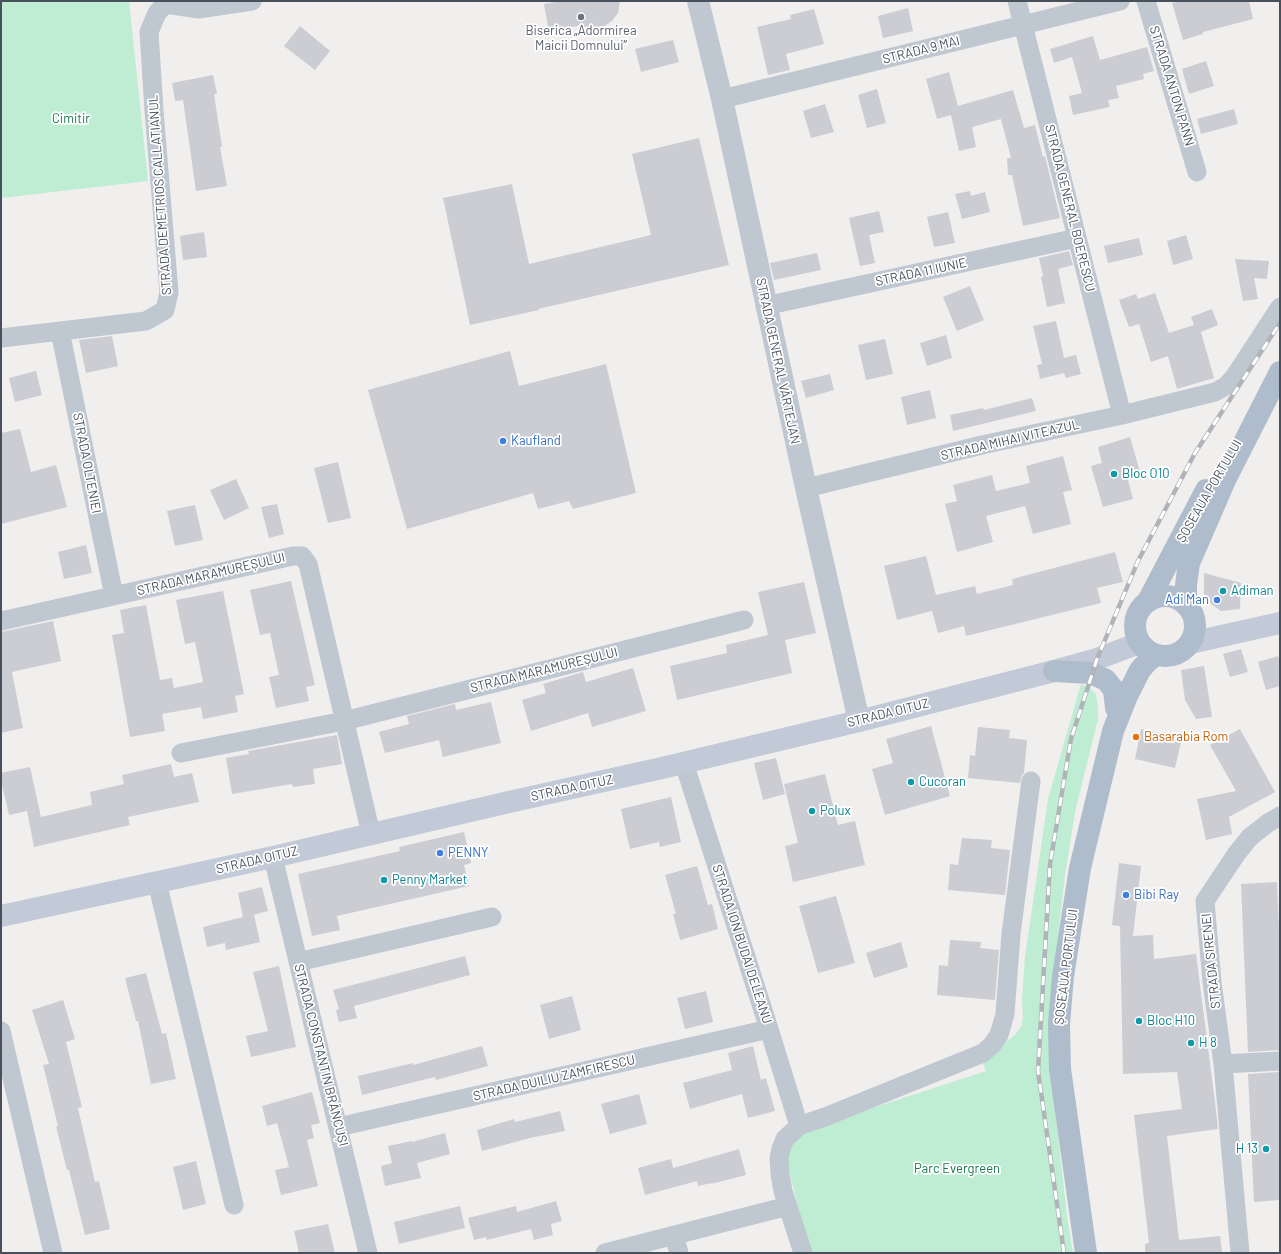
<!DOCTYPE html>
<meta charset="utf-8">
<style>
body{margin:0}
#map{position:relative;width:1281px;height:1254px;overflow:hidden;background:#f1eeee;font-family:Barlow,sans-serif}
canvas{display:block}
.frame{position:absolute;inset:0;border:2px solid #47505b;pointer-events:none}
</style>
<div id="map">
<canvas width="1281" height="1254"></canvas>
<div class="frame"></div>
</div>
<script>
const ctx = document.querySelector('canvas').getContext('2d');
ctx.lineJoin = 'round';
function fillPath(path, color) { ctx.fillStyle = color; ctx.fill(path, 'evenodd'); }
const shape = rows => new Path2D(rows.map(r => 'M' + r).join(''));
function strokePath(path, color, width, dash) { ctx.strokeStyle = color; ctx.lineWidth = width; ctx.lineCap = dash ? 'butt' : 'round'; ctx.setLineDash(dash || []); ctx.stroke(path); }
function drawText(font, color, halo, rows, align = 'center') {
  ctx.font = font + ' Barlow,sans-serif'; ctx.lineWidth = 3.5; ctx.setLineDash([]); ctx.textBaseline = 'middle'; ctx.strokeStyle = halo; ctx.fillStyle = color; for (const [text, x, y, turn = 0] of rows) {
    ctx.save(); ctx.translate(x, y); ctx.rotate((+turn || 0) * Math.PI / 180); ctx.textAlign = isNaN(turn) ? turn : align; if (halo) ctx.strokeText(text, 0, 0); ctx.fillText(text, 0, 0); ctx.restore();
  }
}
const green = shape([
 [1,1,129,1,148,181,1,198],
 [1081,684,1091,689,1096,694,1098,707,1098,719,1075,812,1065,875,1058,936,1053,1005,1052,1082,1067,1216,1073,1253,810,1253,786,1159,793,1138,805,1130,986,1071,982,1061,1015,1035,1021,1027,1023,1018,1022,999,1025,957,1048,799]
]);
const building = shape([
 [561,1,620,1,618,13,612,21,603,27,593,30,588,29,582,25,549,32,544,4],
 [1181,1,1249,1,1253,19,1203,32,1203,34,1183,40,1172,3],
 [908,8,913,31,883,38,878,16],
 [814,9,824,44,786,54,790,70,768,75,757,27,791,19,790,15],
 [300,26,330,51,315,70,284,46],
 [1093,36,1100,60,1147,47,1154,71,1143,74,1144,79,1116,86,1119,98,1108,100,1110,107,1073,115,1069,96,1082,93,1072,57,1054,63,1050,49],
 [673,40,679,62,641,72,635,49],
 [1206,61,1214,86,1189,94,1182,69],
 [949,72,958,106,1013,90,1024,128,1035,125,1043,157,1045,156,1060,218,1023,226,1012,175,1008,175,1007,158,1011,158,1001,119,972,127,976,147,959,151,951,115,937,119,926,79],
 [213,75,217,94,214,94,222,147,220,147,227,186,196,191,183,100,175,101,172,83],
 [877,89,886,123,867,128,858,95],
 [825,104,834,132,811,138,803,111],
 [1234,109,1238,124,1201,134,1197,119],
 [699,138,729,265,538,309,539,310,470,325,443,198,512,184,529,264,651,235,632,154],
 [970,191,971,196,985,192,990,212,962,219,955,194],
 [879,211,884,232,869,235,875,263,860,266,849,218],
 [948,212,955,243,934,247,927,217],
 [204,232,207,257,183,260,180,236],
 [1186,235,1193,259,1173,265,1167,241],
 [1139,238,1143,255,1108,263,1104,246],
 [1069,251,1073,265,1058,269,1065,303,1047,307,1041,277,1043,276,1039,258],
 [817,253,821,270,774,280,770,263],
 [1235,259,1269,261,1267,279,1254,278,1258,299,1243,301],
 [970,286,984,320,957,331,943,297],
 [1155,293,1169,333,1194,325,1191,317,1212,309,1218,325,1201,332,1214,378,1177,389,1168,356,1151,362,1139,324,1129,327,1119,300,1136,294,1138,299],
 [1056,321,1064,358,1076,355,1081,374,1066,378,1064,373,1040,379,1037,365,1042,364,1033,326],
 [946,335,952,358,927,366,920,343],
 [112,336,118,366,86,373,79,340],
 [885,339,893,374,866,380,858,345],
 [510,351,519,386,606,364,636,493,573,509,569,501,538,509,533,493,407,529,368,390],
 [36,371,42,395,15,402,9,378],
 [830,374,834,390,806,398,801,381],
 [930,390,936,418,907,425,901,397],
 [1032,398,1036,411,953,431,950,415,983,408,984,410],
 [20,429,31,472,56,465,67,507,1,524,1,433],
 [1130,437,1140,472,1127,476,1133,499,1103,507,1091,466,1102,463,1098,447],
 [1063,456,1072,490,1063,492,1071,524,1033,534,1025,506,986,516,993,542,957,552,945,504,957,501,953,485,992,475,996,491,1030,483,1026,466],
 [338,462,351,518,328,523,314,468],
 [236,479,249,508,224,520,210,490],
 [277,504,284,534,269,538,261,507],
 [195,505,203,540,175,546,167,511],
 [86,545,92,573,64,579,58,552],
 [1115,552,1123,582,1097,588,1101,603,966,636,964,626,938,633,932,611,897,620,884,566,926,556,936,595,975,586,977,594,1013,585,1012,579],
 [1204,573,1241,583,1240,609,1221,611,1207,601,1204,594],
 [291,581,315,685,306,687,309,701,276,708,269,677,279,675,270,633,260,635,250,590],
 [804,582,816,633,785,640,792,673,677,700,670,666,727,653,726,645,768,635,758,592],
 [223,591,244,694,235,696,238,712,203,719,201,707,162,714,165,731,130,737,112,635,124,633,120,610,146,605,160,680,172,678,174,688,203,682,195,642,185,644,176,600],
 [53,621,61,661,12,672,23,728,1,733,1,632],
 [1241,649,1248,672,1230,677,1223,654],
 [1278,656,1280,664,1280,686,1266,690,1258,662],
 [1204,666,1212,717,1196,719,1185,700,1181,670],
 [633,668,646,711,592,727,588,713,531,731,522,700,546,693,543,684,583,672,586,682],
 [491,702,501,743,443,757,439,740,385,753,379,732,409,724,407,716,455,704,456,710],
 [931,726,950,796,885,815,872,769,893,763,886,739],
 [978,727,1010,730,1009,738,1027,740,1024,773,1022,775,1020,783,968,778,970,755,975,756],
 [1141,729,1182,738,1175,768,1135,759],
 [1240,729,1275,792,1229,817,1232,834,1206,840,1197,799,1236,791,1210,745],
 [337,735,342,764,313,769,315,784,293,787,292,784,232,794,226,758,249,754,248,751],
 [776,758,785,794,763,800,754,763],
 [171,764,174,777,192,773,199,802,128,817,130,825,34,847,27,811,9,815,1,781,1,773,30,767,41,817,92,805,90,792,124,784,122,775],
 [825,774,838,825,855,821,865,865,793,882,785,846,798,843,784,784],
 [671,797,681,842,660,847,659,842,630,849,621,809],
 [464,832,471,863,464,865,469,886,337,916,340,930,312,936,298,874,400,851,399,847],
 [962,838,992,840,991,848,1010,850,1005,895,948,890,950,864,958,865],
 [1119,863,1141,866,1133,936,1153,935,1154,959,1196,954,1215,1102,1218,1129,1167,1136,1179,1240,1220,1236,1222,1253,1145,1253,1145,1244,1149,1243,1134,1115,1182,1109,1177,1072,1123,1074,1120,926,1112,925],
 [697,866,708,905,712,904,718,929,680,940,673,914,676,914,665,875],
 [1277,882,1280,949,1280,1050,1248,1052,1241,884],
 [262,887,268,911,249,916,254,915,260,942,226,950,225,943,207,947,203,927,243,917,238,893],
 [836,896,855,963,818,973,799,906],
 [950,940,981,942,980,948,999,950,995,1000,937,995,939,965,948,966],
 [901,942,908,967,874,978,866,953],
 [465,956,470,975,354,1006,357,1018,339,1022,336,1010,339,1009,333,990],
 [279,966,296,1047,251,1057,246,1036,268,1031,253,972],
 [146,973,162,1034,166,1033,176,1079,151,1084,138,1021,136,1021,125,978],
 [706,991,713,1022,685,1029,677,998],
 [572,996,581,1030,549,1039,540,1005],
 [63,1000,75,1039,66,1042,82,1107,78,1108,95,1182,99,1181,110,1229,85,1235,69,1170,67,1170,56,1126,58,1126,43,1065,49,1064,32,1010],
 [482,1046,488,1066,436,1080,435,1077,362,1095,358,1076,413,1063,413,1065],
 [753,1046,761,1080,766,1078,775,1111,748,1118,742,1094,690,1109,683,1083,732,1070,728,1053],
 [1279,1072,1280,1097,1280,1200,1254,1202,1248,1074],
 [312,1092,320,1123,311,1125,314,1138,307,1140,318,1186,281,1195,275,1170,289,1167,277,1123,267,1126,262,1106],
 [639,1094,647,1124,610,1134,601,1104],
 [560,1111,565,1131,530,1138,482,1151,477,1130,514,1119,515,1122],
 [445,1133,450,1154,417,1163,421,1178,385,1186,381,1166,392,1163,388,1146,412,1141,412,1142],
 [739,1149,746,1175,711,1184,711,1183,698,1186,697,1181,645,1195,638,1168,671,1159,673,1168],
 [196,1161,206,1204,183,1210,173,1167],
 [556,1201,562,1221,551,1224,553,1235,534,1240,531,1229,487,1240,486,1237,474,1240,468,1218,516,1206,517,1212],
 [460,1206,465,1228,399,1244,394,1222],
 [328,1224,335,1253,299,1253,294,1231]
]);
const minor = shape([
 [1017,1,1122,415],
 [1146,1,1197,172],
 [167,4,198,9,252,1],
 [722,99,1120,1],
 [765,306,1077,238],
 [60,331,114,596],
 [1,338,146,321,165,310,169,292,154,111,149,32,157,13,168,1],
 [806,488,982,445,1122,415,1215,392,1226,386,1235,376,1280,307],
 [1,621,293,556,302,556,308,564,371,834],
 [181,753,344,721,744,620],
 [684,763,769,1029,799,1126],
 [273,857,368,1253],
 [157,882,234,1205],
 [298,962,492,917],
 [1,1031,53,1253],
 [1223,1064,1280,1061],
 [338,1127,769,1029],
 [674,1235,679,1253],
 [605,1253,788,1206],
 [803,1253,783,1191,780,1174,779,1158,781,1149,785,1139,799,1126,804,1124,825,1117,983,1053,992,1045,999,1035,1005,1014,1011,934,1031,781],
 [1240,1253,1223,1064,1212,982,1205,901,1237,853,1250,837,1268,823,1280,816]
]);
const tertiary = shape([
 [698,1,722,99,806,488,859,721]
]);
const secondary = shape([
 [1190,643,1280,623],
 [1,916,273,857,509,802,662,768,859,721,1054,671,1097,659,1139,643]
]);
const primary = shape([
 '1135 626a30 30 0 1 1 60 0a30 30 0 1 1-60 0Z',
 [1148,601,1206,490],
 [1186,605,1186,585,1189,563,1225,480,1280,372],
 [1054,671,1091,673,1106,680,1114,690,1116,708],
 [1086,1253,1060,1069,1059,1024,1063,976,1080,868,1113,731,1127,696,1140,670,1148,661,1156,655]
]);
const rail = shape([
 [1064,1253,1038,1071,1050,864,1071,739,1097,659,1138,561,1195,453,1280,323]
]);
const markers = [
 [581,17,4,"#6b7280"],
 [503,441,4,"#3f7fe0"],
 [1114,474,4,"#0f9aa8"],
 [1223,591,4,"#0f9aa8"],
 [1217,600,4,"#3f7fe0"],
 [1136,737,4,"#e8710a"],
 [911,782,4,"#0f9aa8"],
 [812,811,4,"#0f9aa8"],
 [440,853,4,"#3f7fe0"],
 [384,880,4,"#0f9aa8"],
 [1126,895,4,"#3f7fe0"],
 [1139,1021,4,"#0f9aa8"],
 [1191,1043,4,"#0f9aa8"],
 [1266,1149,4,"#0f9aa8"]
];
const worshipNames = [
 ["Biserica „Adormirea",581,31],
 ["Maicii Domnului”",581,46]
];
const streetNames = [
 ["STRADA 9 MAI",921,50,-14],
 ["STRADA ANTON PANN",1172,86,73],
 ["STRADA DEMETRIOS CALLATIANUL",160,195,-94],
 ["STRADA GENERAL BOERESCU",1070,208,76],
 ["STRADA 11 IUNIE",921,272,-12],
 ["STRADA GENERAL VÂRTEJAN",778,361,78],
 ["STRADA MIHAI VITEAZUL",1010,440,-13],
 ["STRADA OLTENIEI",87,463,79],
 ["ȘOSEAUA PORTULUI",1209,491,-60],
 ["STRADA MARAMUREȘULUI",211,574,-13],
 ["STRADA MARAMUREȘULUI",544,670,-14],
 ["STRADA OITUZ",888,713,-14],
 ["STRADA OITUZ",572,788,-12],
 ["STRADA OITUZ",257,860,-13],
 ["STRADA ION BUDAI DELEANU",742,944,72],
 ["STRADA SIRENEI",1211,961,-96],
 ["ȘOSEAUA PORTULUI",1066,967,-83],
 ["STRADA CONSTANTIN BRÂNCUȘI",321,1055,76],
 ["STRADA DUILIU ZAMFIRESCU",554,1078,-13]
];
const parkNames = [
 ["Cimitir",71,119],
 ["Parc Evergreen",957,1169]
];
const shopNames = [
 ["Kaufland",511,441],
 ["Adi Man",1209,600,"right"],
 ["PENNY",448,853],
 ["Bibi Ray",1134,895]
];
const cultureNames = [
 ["Bloc O10",1122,474],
 ["Adiman",1231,591],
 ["Cucoran",919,782],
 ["Polux",820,811],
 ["Penny Market",392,880],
 ["Bloc H10",1147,1021],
 ["H 8",1199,1043],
 ["H 13",1258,1149,"right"]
];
const foodNames = [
 ["Basarabia Rom",1144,737]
];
fillPath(green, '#beedd3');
fillPath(building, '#cbcdd3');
strokePath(minor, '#bfc7d0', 19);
strokePath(tertiary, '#bfc7d0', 22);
strokePath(secondary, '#c1cad6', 22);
strokePath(primary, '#afbccc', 22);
strokePath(rail, '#b0b3b8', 4.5);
strokePath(rail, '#fff', 3, [9]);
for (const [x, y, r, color] of markers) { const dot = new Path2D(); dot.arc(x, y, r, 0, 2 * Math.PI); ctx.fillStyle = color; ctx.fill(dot); strokePath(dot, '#fff', 1.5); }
drawText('13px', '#5b616d', '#fff', worshipNames);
drawText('13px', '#47505b', '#fff', streetNames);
drawText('13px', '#1a7950', '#fff', parkNames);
drawText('13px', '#366cbe', '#fff', shopNames, 'left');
drawText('13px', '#0d838f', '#fff', cultureNames, 'left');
drawText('13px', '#c56008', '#fff', foodNames, 'left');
</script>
